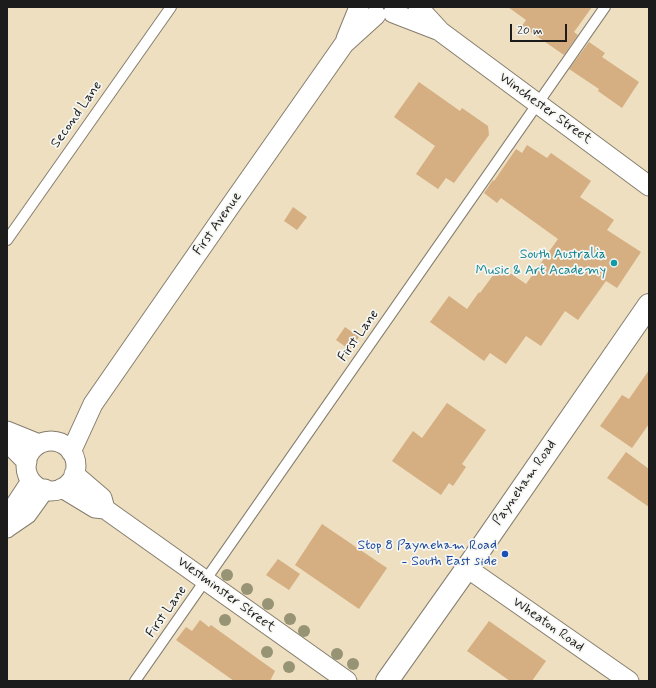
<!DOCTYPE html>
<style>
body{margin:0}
#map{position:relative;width:656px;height:688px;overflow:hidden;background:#eedfc0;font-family:Mynerve,sans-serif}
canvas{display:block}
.frame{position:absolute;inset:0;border:8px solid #1c1c1c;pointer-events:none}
.scale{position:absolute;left:510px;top:24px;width:57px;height:18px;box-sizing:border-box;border:2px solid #1c1c1c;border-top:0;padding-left:5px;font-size:12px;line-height:14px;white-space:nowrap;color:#1c1c1c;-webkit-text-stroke:3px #f6f6f2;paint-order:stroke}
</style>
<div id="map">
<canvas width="656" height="688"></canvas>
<div class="frame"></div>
<div class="scale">20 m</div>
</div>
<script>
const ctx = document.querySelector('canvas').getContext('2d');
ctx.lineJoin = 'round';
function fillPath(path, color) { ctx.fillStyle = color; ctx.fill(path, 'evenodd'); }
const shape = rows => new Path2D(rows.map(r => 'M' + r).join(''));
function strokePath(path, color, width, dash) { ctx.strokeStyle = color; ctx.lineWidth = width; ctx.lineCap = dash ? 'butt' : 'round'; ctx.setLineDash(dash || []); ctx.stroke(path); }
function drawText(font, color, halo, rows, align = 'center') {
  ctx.font = font + ' Mynerve,sans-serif'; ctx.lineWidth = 3.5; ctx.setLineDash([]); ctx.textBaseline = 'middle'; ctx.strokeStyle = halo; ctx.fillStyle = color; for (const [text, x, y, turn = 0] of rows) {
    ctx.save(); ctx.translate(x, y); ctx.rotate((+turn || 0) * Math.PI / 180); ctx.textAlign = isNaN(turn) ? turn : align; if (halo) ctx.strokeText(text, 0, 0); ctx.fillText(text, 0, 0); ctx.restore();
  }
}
const building = shape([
 [508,7,592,7,574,32,578,35,564,55,522,26,526,20],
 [589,42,605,53,602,57,639,82,622,108,598,91,599,89,569,69],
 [419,82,460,111,462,108,488,126,489,135,454,183,446,178,438,189,416,174,435,146,394,117],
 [527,145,547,158,551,153,591,181,580,197,614,220,607,230,641,252,617,288,606,281,578,320,565,311,541,346,526,336,506,364,490,353,484,361,430,322,449,296,467,309,479,292,480,293,500,266,526,284,558,239,501,198,497,203,484,193,493,180,494,181,516,149,522,153],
 [293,207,307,217,297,230,284,221],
 [345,327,359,337,350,350,336,340],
 [649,370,649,424,632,448,600,426,622,395,629,399],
 [447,403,486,430,462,464,466,467,453,486,449,483,441,495,392,461,413,431,422,438],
 [626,452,649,469,649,507,607,478],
 [322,524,387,568,359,609,295,565],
 [278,559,300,574,289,590,266,575],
 [200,620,209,627,211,625,275,671,270,681,234,681,176,640,186,627,192,631],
 [489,621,546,661,532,681,510,681,467,651]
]);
const service = shape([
 [7,240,171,7],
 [135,681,605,7]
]);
const minor = shape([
 [418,7,441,32,649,186],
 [393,13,437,30],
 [346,39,359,7],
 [7,431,39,444],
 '26 466a25 25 0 1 1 50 0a25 25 0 1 1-50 0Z',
 [7,442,27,462],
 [71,452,93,404,231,205,344,44,376,15],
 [74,474,102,498,105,509],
 [62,488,95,508,105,509,347,681],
 [8,527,27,514,45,489],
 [7,528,14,507,31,481],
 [467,568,629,681]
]);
const primary = shape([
 [387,681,472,561,649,305]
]);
const trees = [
 [227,575],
 [247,589],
 [268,604],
 [290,619],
 [225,620],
 [304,631],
 [267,652],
 [337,654],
 [353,664],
 [289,667]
];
const markers = [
 [614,263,4,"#0f9aa8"],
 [505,554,4,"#1a4fb4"]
];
const streetNames = [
 ["Winchester Street",545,109,36],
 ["Second Lane",77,115,-55],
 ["First Avenue",218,224,-55],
 ["First Lane",359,336,-55],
 ["Payneham Road",525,483,-55],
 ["Westminster Street",226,595,36],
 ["First Lane",167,612,-55],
 ["Wheaton Road",548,625,35]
];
const cultureNames = [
 ["South Australia",606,255],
 ["Music & Art Academy",606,271]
];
const transitNames = [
 ["Stop 8 Payneham Road",497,546],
 ["- South East side",497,562]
];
fillPath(building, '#d5ae82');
strokePath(service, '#857e6e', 12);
strokePath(minor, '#857e6e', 21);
strokePath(primary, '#857e6e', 24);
strokePath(service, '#fff', 10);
strokePath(minor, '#fff', 19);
strokePath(primary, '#fff', 22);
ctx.fillStyle = '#969474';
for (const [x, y] of trees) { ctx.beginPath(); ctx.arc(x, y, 6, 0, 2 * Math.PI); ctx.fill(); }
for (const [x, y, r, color] of markers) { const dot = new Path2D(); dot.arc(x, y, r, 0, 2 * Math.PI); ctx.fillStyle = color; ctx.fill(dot); strokePath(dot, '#f6f6f2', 1.5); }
drawText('14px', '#1c1c1c', '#f6f6f2', streetNames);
drawText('14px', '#0d838f', '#f6f6f2', cultureNames, 'right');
drawText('14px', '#164399', '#f6f6f2', transitNames, 'right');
</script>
